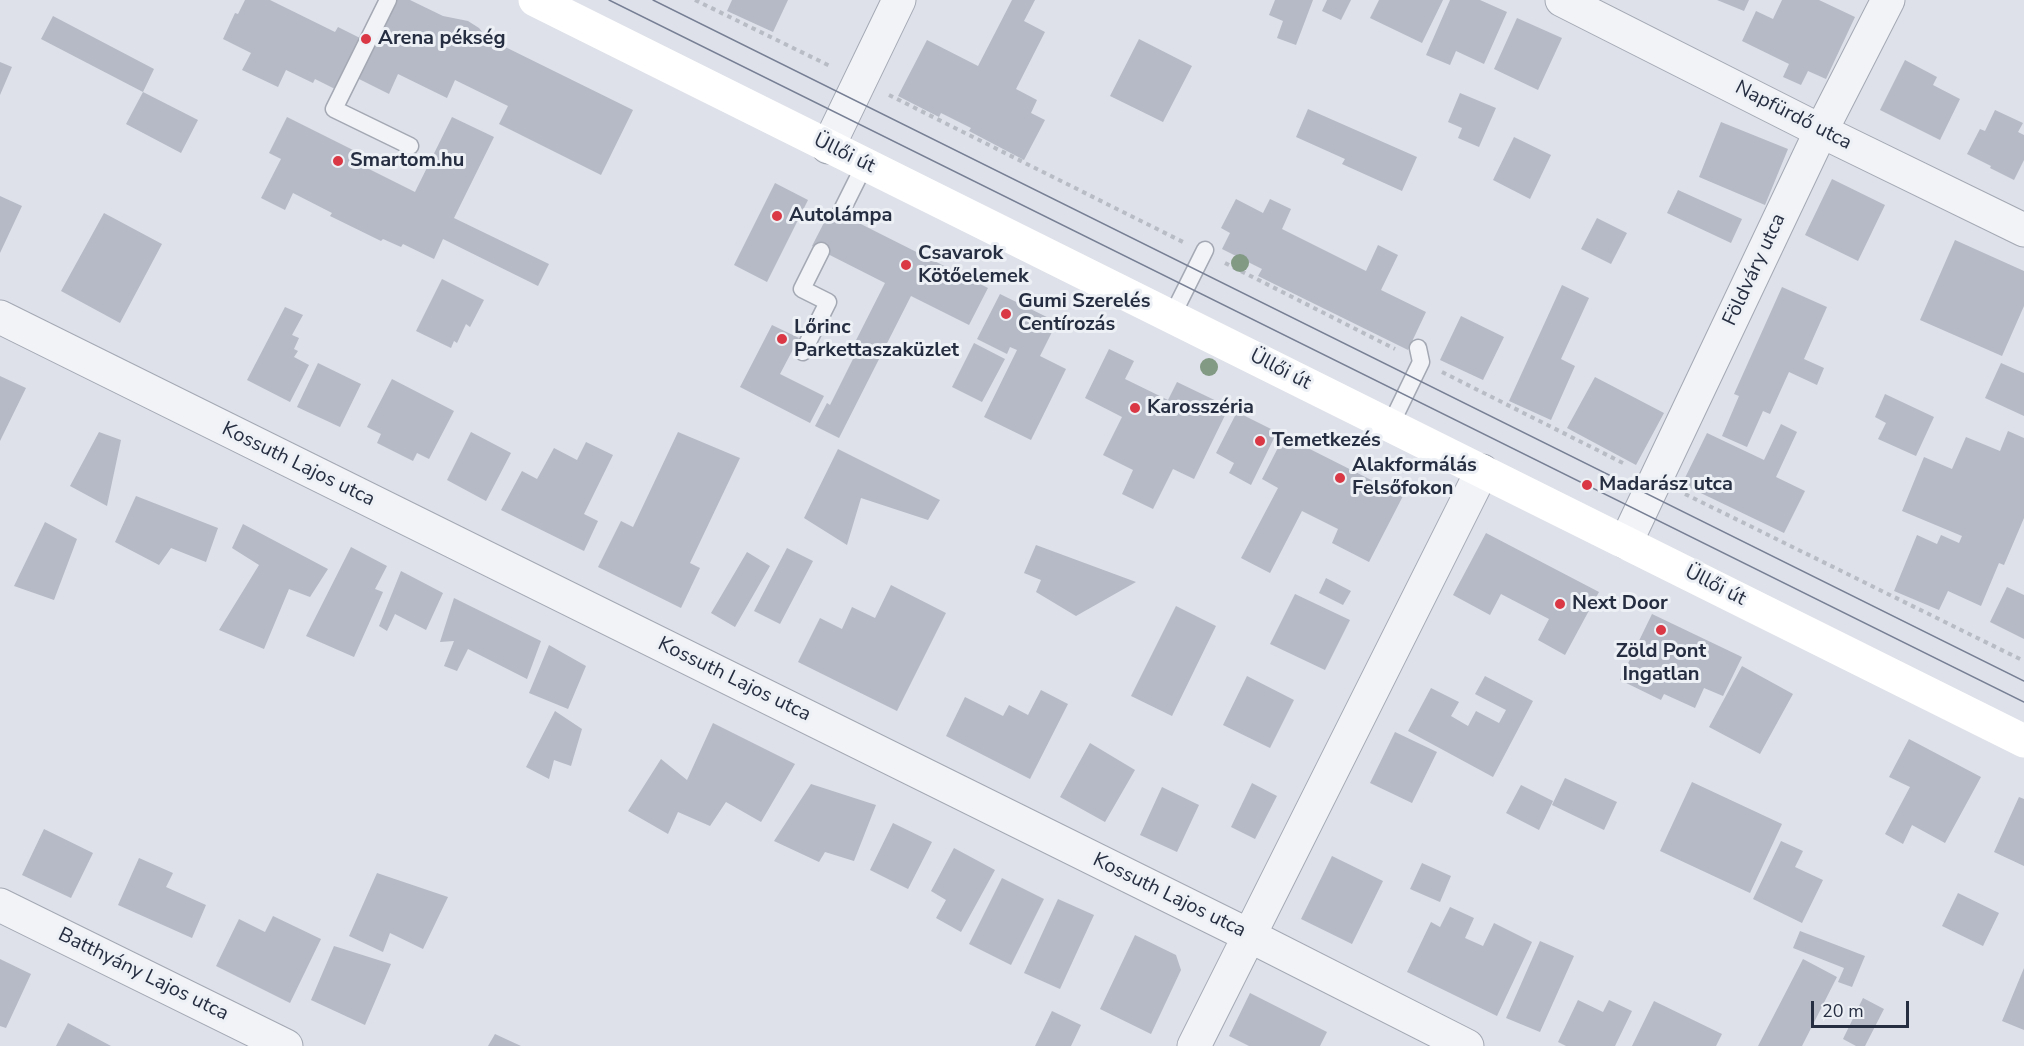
<!DOCTYPE html>
<meta charset="utf-8">
<style>
body{margin:0}
#map{position:relative;width:2024px;height:1046px;overflow:hidden;background:#dee1e9;font-family:"Nunito Sans",sans-serif}
canvas{display:block}
.scale{position:absolute;left:1811px;top:1001px;width:98px;height:27px;box-sizing:border-box;border:3px solid #262e41;border-top:0;padding-left:8px;font-size:18px;line-height:21px;white-space:nowrap;color:#262e41;-webkit-text-stroke:4px #edf1f6;paint-order:stroke}
</style>
<div id="map">
<canvas width="2024" height="1046"></canvas>
<div class="scale">20 m</div>
</div>
<script>
const ctx = document.querySelector('canvas').getContext('2d');
ctx.lineJoin = 'round';
function fillPath(path, color) { ctx.fillStyle = color; ctx.fill(path, 'evenodd'); }
const shape = rows => new Path2D(rows.map(r => 'M' + r).join(''));
function strokePath(path, color, width, dash) { ctx.strokeStyle = color; ctx.lineWidth = width; ctx.lineCap = dash ? 'butt' : 'round'; ctx.setLineDash(dash || []); ctx.stroke(path); }
function drawText(font, color, halo, rows, align = 'center') {
  ctx.font = font + ' "Nunito Sans",sans-serif'; ctx.lineWidth = 6; ctx.setLineDash([]); ctx.textBaseline = 'middle'; ctx.strokeStyle = halo; ctx.fillStyle = color; for (const [text, x, y, turn = 0] of rows) {
    ctx.save(); ctx.translate(x, y); ctx.rotate((+turn || 0) * Math.PI / 180); ctx.textAlign = isNaN(turn) ? turn : align; if (halo) ctx.strokeText(text, 0, 0); ctx.fillText(text, 0, 0); ctx.restore();
  }
}
const building = shape([
 [245,0,270,0,335,32,338,27,362,39,337,90,315,79,313,83,286,70,278,87,242,70,251,53,223,39,235,13,238,14],
 [396,0,410,0,443,16,468,21,479,28,487,38,633,110,601,175,499,124,508,106,455,80,447,98,398,74,389,94,357,78],
 [732,0,788,0,773,32,727,11],
 [1012,0,1035,0,1024,21,1045,32,1016,89,1037,100,1031,113,1045,120,1024,160,969,131,971,128,941,113,939,117,898,96,927,40,978,66],
 [1275,0,1313,0,1296,45,1277,38,1283,21,1269,15],
 [1327,0,1351,0,1341,20,1322,11],
 [1379,0,1443,0,1422,43,1370,18],
 [1450,0,1480,0,1507,12,1484,64,1456,51,1450,65,1426,55],
 [1717,0,1749,0,1744,11],
 [1782,0,1819,0,1855,17,1826,79,1808,71,1801,85,1783,77,1789,64,1742,41,1756,11,1773,19],
 [53,16,154,69,143,92,41,39],
 [1517,18,1562,38,1538,90,1494,69],
 [1139,39,1192,66,1163,122,1110,96],
 [1905,60,1937,77,1933,85,1960,99,1940,140,1880,110],
 [0,62,12,67,0,95],
 [143,92,198,120,181,153,126,124],
 [1460,93,1496,108,1479,147,1458,138,1462,128,1448,122],
 [1308,109,1417,157,1402,191,1342,164,1345,159,1296,137],
 [1995,110,2023,123,2018,132,2024,135,2024,160,2014,180,1990,168,1991,166,1967,154,1980,129,1985,131],
 [287,117,361,154,357,163,415,192,452,117,494,137,454,218,549,264,538,286,443,239,434,259,403,244,401,247,383,239,381,241,330,216,332,213,293,193,285,210,261,198,281,159,269,153],
 [1721,122,1788,149,1765,205,1699,177],
 [1514,137,1551,155,1530,199,1493,180],
 [1832,179,1885,205,1858,261,1805,235],
 [775,183,808,200,767,282,734,265],
 [1678,190,1742,219,1731,243,1667,213],
 [0,196,22,206,0,253],
 [1236,199,1263,213,1270,199,1291,209,1282,229,1366,271,1378,245,1398,255,1381,290,1426,312,1408,350,1258,276,1262,269,1222,249,1230,233,1221,228],
 [831,209,988,288,969,325,911,296,839,438,815,426,827,403,830,405,853,359,848,356,885,283,812,246],
 [104,213,162,244,120,323,61,291],
 [1597,218,1627,233,1611,264,1581,249],
 [1955,240,2024,271,2024,306,2002,356,1920,320],
 [442,279,484,300,470,327,466,324,457,343,454,341,451,348,416,331],
 [1562,285,1589,298,1561,359,1575,366,1551,420,1509,401],
 [1782,287,1827,307,1804,359,1824,368,1817,385,1789,372,1770,414,1763,411,1747,447,1722,436,1739,396,1734,394],
 [1000,294,1057,322,1040,356,1066,369,1031,440,984,417,1017,350,1010,347,1007,354,977,339],
 [285,307,303,315,292,335,299,338,294,349,298,351,294,357,309,365,290,402,247,380],
 [1461,316,1504,337,1483,380,1440,360],
 [772,325,799,338,780,374,824,396,810,423,740,387],
 [974,343,1005,359,982,402,952,387],
 [1109,349,1134,361,1125,379,1168,400,1177,382,1229,407,1194,479,1173,469,1153,509,1122,494,1133,470,1103,455,1122,417,1085,398],
 [318,363,361,384,340,427,297,407],
 [2001,363,2024,373,2024,416,1985,398],
 [0,376,26,388,0,441],
 [1595,377,1664,413,1636,465,1567,428],
 [392,379,454,411,429,459,417,453,413,461,377,443,381,434,367,427],
 [1885,394,1934,417,1916,456,1878,439,1886,423,1875,417],
 [1237,412,1277,432,1251,485,1229,473,1234,463,1216,453],
 [1781,424,1797,432,1776,477,1805,491,1784,533,1682,484,1707,433,1764,460],
 [2008,431,2024,438,2024,518,2004,565,1999,563,1981,606,1948,591,1939,610,1894,591,1917,535,1937,544,1941,535,1959,543,1962,536,1902,511,1924,457,1952,469,1966,437,2000,451],
 [99,432,121,440,107,506,70,486],
 [471,432,511,453,486,501,447,480],
 [678,432,740,458,690,563,700,568,681,608,598,567,621,521,633,527],
 [1284,436,1403,496,1369,562,1332,543,1338,529,1302,511,1270,573,1241,558,1278,488,1262,479],
 [586,442,613,455,584,514,598,521,584,551,501,510,522,471,537,479,554,448,577,460],
 [838,449,940,500,928,520,861,498,847,545,804,518],
 [136,496,218,528,206,562,171,548,159,565,115,542],
 [45,522,77,539,54,600,14,586],
 [243,524,328,569,310,597,289,589,264,649,219,630,259,565,232,548],
 [1486,533,1599,592,1565,655,1538,640,1549,619,1501,594,1490,615,1453,595],
 [1036,545,1136,582,1076,616,1036,592,1041,580,1024,573],
 [351,547,387,566,375,589,383,592,354,657,306,636],
 [787,548,813,561,780,624,754,611],
 [747,552,770,566,735,627,711,613],
 [401,571,443,593,426,630,395,614,387,631,379,626],
 [1326,578,1351,591,1343,605,1319,593],
 [891,585,946,613,897,711,798,662,820,618,842,629,852,607,875,618],
 [2007,587,2024,595,2024,639,1990,622],
 [1295,594,1350,620,1325,670,1270,644],
 [454,598,541,641,527,679,468,649,457,671,444,666,454,641,440,642],
 [1176,606,1216,626,1172,716,1131,696],
 [1652,614,1742,657,1723,696,1704,688,1695,708,1664,694,1661,700,1620,680],
 [549,645,586,666,568,709,529,693],
 [1742,666,1793,694,1760,754,1709,727],
 [1247,676,1294,700,1270,748,1223,725],
 [1485,676,1533,701,1493,777,1408,731,1431,688,1459,702,1451,716,1468,726,1476,711,1499,723,1506,710,1475,694],
 [1041,690,1068,704,1030,779,946,736,965,697,1003,716,1009,705,1028,715],
 [555,711,582,729,571,766,554,760,549,779,526,767],
 [713,723,795,764,761,822,726,802,710,826,678,812,668,834,628,811,661,759,687,780],
 [1395,732,1437,752,1412,803,1370,783],
 [1909,739,1981,777,1945,843,1912,825,1903,844,1885,834,1910,787,1889,777],
 [1090,743,1135,770,1105,822,1060,797],
 [1565,778,1617,802,1604,830,1552,805],
 [1692,782,1782,824,1750,893,1660,851],
 [1252,783,1277,796,1255,839,1231,827],
 [811,784,876,805,854,861,825,852,819,862,774,841],
 [1521,785,1553,801,1539,830,1506,813],
 [1162,787,1199,805,1177,852,1140,835],
 [2019,797,2024,799,2024,866,1994,852],
 [893,823,932,842,908,889,870,870],
 [44,829,93,853,71,898,22,875],
 [1781,841,1803,851,1795,867,1823,880,1802,923,1753,899],
 [954,848,995,870,961,932,936,918,946,900,931,891],
 [1332,856,1383,881,1352,944,1301,919],
 [139,858,173,873,166,887,206,905,192,938,118,905],
 [1422,863,1451,876,1440,902,1410,889],
 [377,873,448,897,423,949,390,933,383,952,349,936],
 [1002,878,1044,899,1011,965,969,944],
 [1958,893,1999,913,1983,946,1942,926],
 [1058,899,1094,915,1060,989,1024,973],
 [1450,907,1474,918,1465,938,1483,946,1494,923,1532,942,1497,1016,1407,972,1431,922,1440,927],
 [273,916,321,939,290,1003,216,966,239,919,265,932],
 [1800,931,1865,956,1852,987,1838,982,1844,968,1793,948],
 [1135,935,1176,955,1181,970,1151,1034,1100,1009],
 [1540,941,1574,956,1540,1032,1506,1018],
 [334,946,391,964,365,1025,311,1000],
 [0,959,31,974,6,1028,0,1026],
 [1803,959,1837,977,1802,1046,1758,1046],
 [2024,968,2024,1030,2002,1021],
 [1250,993,1327,1032,1320,1046,1249,1046,1229,1036],
 [1863,998,1884,1009,1865,1046,1856,1046,1843,1039],
 [1578,1000,1603,1012,1609,1000,1632,1011,1615,1046,1566,1046,1558,1042],
 [1654,1001,1722,1034,1716,1046,1632,1046],
 [1052,1011,1081,1025,1071,1046,1035,1046],
 [68,1023,111,1046,56,1046],
 [495,1034,521,1046,488,1046]
]);
const path = shape([
 [695,0,832,67],
 [889,95,1183,242],
 [1225,263,1395,349],
 [1442,372,1625,464],
 [1685,494,2024,661]
]);
const service = shape([
 [388,0,334,109,410,146],
 [840,214,865,164],
 [1172,316,1205,250],
 [803,352,828,302,802,289,821,251],
 [1390,426,1421,362,1418,348]
]);
const minor = shape([
 [1562,0,1821,131,2024,230],
 [828,147,899,0],
 [0,317,1250,936,1467,1046],
 [1626,542,1821,131,1888,0],
 [0,905,286,1046],
 [1194,1046,1482,471]
]);
const secondary = shape([
 [535,0,2024,741]
]);
const tram = shape([
 [609,0,2024,702],
 [653,0,2024,681]
]);
const trees = [
 [1240,263],
 [1209,367]
];
const markers = [
 [366,39,6,"#d93844"],
 [338,161,6,"#d93844"],
 [777,216,6,"#d93844"],
 [906,265,6,"#d93844"],
 [1006,314,6,"#d93844"],
 [782,339,6,"#d93844"],
 [1135,408,6,"#d93844"],
 [1260,441,6,"#d93844"],
 [1340,478,6,"#d93844"],
 [1587,485,6,"#d93844"],
 [1560,604,6,"#d93844"],
 [1661,630,6,"#d93844"]
];
const poiNames = [
 ["Arena pékség",378,39],
 ["Smartom.hu",350,161],
 ["Autolámpa",789,216],
 ["Csavarok",918,254],
 ["Kötőelemek",918,277],
 ["Gumi Szerelés",1018,302],
 ["Centírozás",1018,325],
 ["Lőrinc",794,328],
 ["Parkettaszaküzlet",794,351],
 ["Karosszéria",1147,408],
 ["Temetkezés",1272,441],
 ["Alakformálás",1352,466],
 ["Felsőfokon",1352,489],
 ["Madarász utca",1599,485],
 ["Next Door",1572,604],
 ["Zöld Pont",1661,652,"center"],
 ["Ingatlan",1661,675,"center"]
];
const streetNames = [
 ["Napfürdő utca",1793,116,27],
 ["Üllői út",844,154,26],
 ["Földváry utca",1755,270,-65],
 ["Üllői út",1280,370,27],
 ["Kossuth Lajos utca",298,465,26],
 ["Üllői út",1715,586,27],
 ["Kossuth Lajos utca",734,680,26],
 ["Kossuth Lajos utca",1169,896,26],
 ["Batthyány Lajos utca",143,975,26]
];
fillPath(building, '#b5bac6');
strokePath(service, '#a3a8b3', 19);
strokePath(minor, '#a3a8b3', 35);
strokePath(path, '#b8bcc4', 4, [4.5, 4.5]);
strokePath(service, '#f1f3f7', 16);
strokePath(minor, '#f1f3f7', 33);
strokePath(secondary, '#fff', 33);
strokePath(tram, '#767f94', 1.5);
ctx.fillStyle = '#829984';
for (const [x, y] of trees) { ctx.beginPath(); ctx.arc(x, y, 9, 0, 2 * Math.PI); ctx.fill(); }
for (const [x, y, r, color] of markers) { const dot = new Path2D(); dot.arc(x, y, r, 0, 2 * Math.PI); ctx.fillStyle = color; ctx.fill(dot); strokePath(dot, '#edf1f6', 2); }
drawText('bold 20px', '#262e41', '#edf1f6', poiNames, 'left');
drawText('20px', '#262e41', '#edf1f6', streetNames);
</script>
